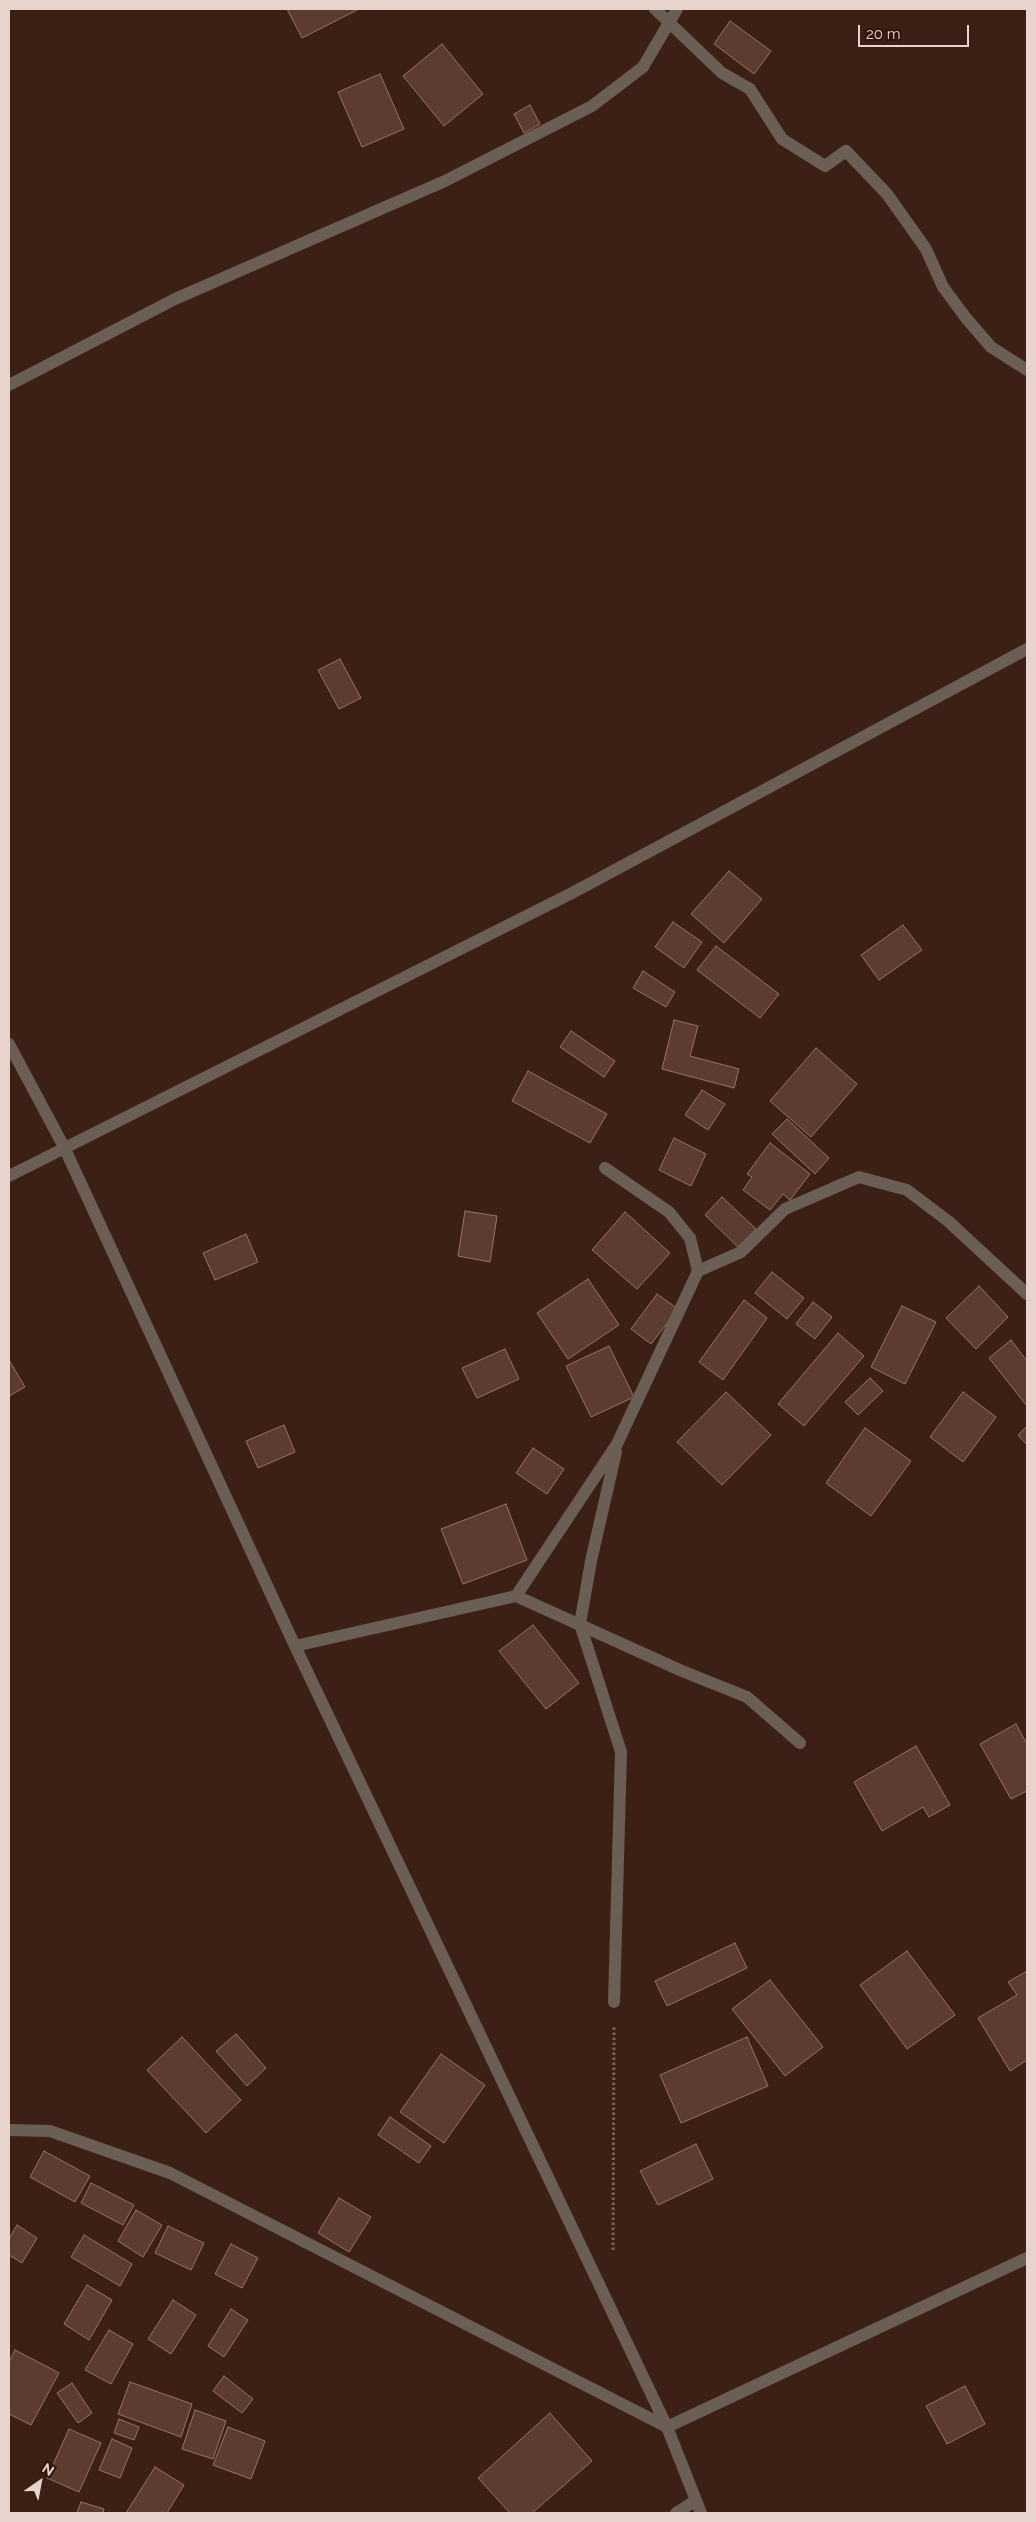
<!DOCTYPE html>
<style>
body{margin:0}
#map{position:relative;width:1036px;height:2522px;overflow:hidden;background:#3c1f15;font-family:Raleway,sans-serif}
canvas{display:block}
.frame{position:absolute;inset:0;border:10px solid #e8d3cd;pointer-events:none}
.north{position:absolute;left:15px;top:2457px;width:50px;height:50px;-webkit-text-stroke:4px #31150b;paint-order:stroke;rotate:33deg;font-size:14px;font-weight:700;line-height:20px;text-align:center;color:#e8d3cd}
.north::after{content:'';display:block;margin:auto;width:18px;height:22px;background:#e8d3cd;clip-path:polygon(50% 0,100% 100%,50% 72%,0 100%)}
.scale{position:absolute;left:858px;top:25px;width:111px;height:22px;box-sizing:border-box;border:2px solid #e8d3cd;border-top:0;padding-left:6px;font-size:15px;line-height:18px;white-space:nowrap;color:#e8d3cd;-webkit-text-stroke:4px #31150b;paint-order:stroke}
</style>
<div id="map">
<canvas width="1036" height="2522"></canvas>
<div class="frame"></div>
<div class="north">N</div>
<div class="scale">20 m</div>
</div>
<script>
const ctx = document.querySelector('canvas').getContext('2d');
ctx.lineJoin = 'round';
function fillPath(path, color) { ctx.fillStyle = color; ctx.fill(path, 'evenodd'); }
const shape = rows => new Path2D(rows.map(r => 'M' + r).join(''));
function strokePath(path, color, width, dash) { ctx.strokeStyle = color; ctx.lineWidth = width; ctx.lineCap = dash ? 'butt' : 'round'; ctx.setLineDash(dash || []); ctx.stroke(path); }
const building = shape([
 [287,9,359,9,302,38,287,9],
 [730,21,771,51,754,74,714,44,730,21],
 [442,44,483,94,444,126,403,76,442,44],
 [380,74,404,129,362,147,338,92,380,74],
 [530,105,540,124,524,133,514,114,530,105],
 [340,659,361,698,339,709,318,670,340,659],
 [729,871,762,899,724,943,691,914,729,871],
 [673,922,702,942,684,968,655,947,673,922],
 [903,925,922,950,879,980,861,955,903,925],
 [716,946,779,994,760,1018,697,970,716,946],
 [643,971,675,992,666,1007,633,988,643,971],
 [674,1020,698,1026,690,1056,739,1069,734,1088,662,1069,674,1020],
 [571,1031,615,1061,604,1077,560,1047,571,1031],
 [816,1048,857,1084,811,1137,770,1101,816,1048],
 [528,1071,607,1114,590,1143,512,1101,528,1071],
 [702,1090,725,1104,708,1130,685,1115,702,1090],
 [787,1119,829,1158,815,1174,772,1134,787,1119],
 [674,1138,706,1154,691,1186,659,1170,674,1138],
 [770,1143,810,1174,790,1200,783,1194,770,1210,743,1190,752,1177,747,1174,770,1143],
 [722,1197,756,1229,738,1247,705,1215,722,1197],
 [465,1211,497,1216,490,1262,458,1256,465,1211],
 [625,1212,670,1253,637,1289,592,1250,625,1212],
 [246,1234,258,1262,215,1280,203,1253,246,1234],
 [772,1272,804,1298,787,1319,755,1293,772,1272],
 [588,1279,619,1325,568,1359,537,1313,588,1279],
 [979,1286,1008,1317,976,1349,946,1318,979,1286],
 [657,1294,678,1309,651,1344,631,1329,657,1294],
 [744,1300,767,1318,723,1380,699,1362,744,1300],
 [813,1302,832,1317,815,1339,796,1324,813,1302],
 [902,1306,936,1322,905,1384,871,1367,902,1306],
 [838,1333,864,1356,804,1426,778,1404,838,1333],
 [1011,1340,1027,1361,1027,1406,989,1358,1011,1340],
 [609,1346,634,1397,591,1417,566,1366,609,1346],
 [505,1349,519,1379,477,1398,462,1368,505,1349],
 [9,1360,25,1387,9,1396,9,1360],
 [870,1378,883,1391,858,1415,845,1402,870,1378],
 [726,1392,771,1435,722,1485,677,1442,726,1392],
 [963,1392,996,1417,963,1462,930,1437,963,1392],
 [284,1425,295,1452,258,1468,246,1441,284,1425],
 [1027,1426,1027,1445,1018,1435,1027,1426],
 [865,1428,911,1461,871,1516,826,1483,865,1428],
 [533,1448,564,1469,547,1494,516,1473,533,1448],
 [506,1504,527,1560,463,1584,441,1529,506,1504],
 [533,1625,579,1683,546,1709,499,1651,533,1625],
 [1016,1724,1027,1744,1027,1791,1011,1799,980,1744,1016,1724],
 [916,1746,950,1805,929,1817,923,1807,882,1831,854,1782,916,1746],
 [735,1943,747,1968,667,2006,655,1981,735,1943],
 [907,1951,955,2015,907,2049,860,1985,907,1951],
 [1027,1971,1027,2060,1010,2071,978,2018,1017,1995,1008,1982,1027,1971],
 [770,1980,823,2047,785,2076,732,2009,770,1980],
 [236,2034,266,2068,247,2086,216,2051,236,2034],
 [182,2037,241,2100,206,2133,147,2070,182,2037],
 [747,2037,768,2086,681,2123,660,2075,747,2037],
 [441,2054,485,2085,444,2143,400,2112,441,2054],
 [390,2117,431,2146,419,2163,378,2135,390,2117],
 [696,2144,713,2179,658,2205,640,2171,696,2144],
 [44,2151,90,2176,75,2202,30,2177,44,2151],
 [91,2183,134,2205,123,2225,81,2203,91,2183],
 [339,2198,371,2217,349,2252,318,2233,339,2198],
 [136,2210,162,2225,143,2257,118,2241,136,2210],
 [17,2225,37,2238,22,2263,9,2255,9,2239,17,2225],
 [168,2226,204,2243,191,2270,155,2253,168,2226],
 [84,2235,132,2264,120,2286,71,2257,84,2235],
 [231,2244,258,2258,242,2288,215,2274,231,2244],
 [87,2285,112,2300,89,2340,64,2324,87,2285],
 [173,2300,196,2315,171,2354,148,2339,173,2300],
 [231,2309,248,2320,224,2357,208,2346,231,2309],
 [109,2330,133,2344,111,2384,85,2370,109,2330],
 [15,2350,59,2373,31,2425,9,2414,9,2362,15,2350],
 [224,2376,253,2399,242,2413,213,2391,224,2376],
 [130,2382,192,2404,181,2437,118,2414,130,2382],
 [72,2383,92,2413,78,2423,57,2393,72,2383],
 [965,2386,985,2424,947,2444,926,2406,965,2386],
 [195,2410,226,2421,213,2459,182,2449,195,2410],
 [550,2413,592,2461,532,2513,510,2513,478,2478,550,2413],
 [119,2419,139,2427,134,2440,114,2433,119,2419],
 [228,2427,265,2441,251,2479,213,2465,228,2427],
 [69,2429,101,2443,79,2492,47,2478,69,2429],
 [112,2439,132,2448,120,2478,99,2470,112,2439],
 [155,2467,184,2485,167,2513,126,2513,155,2467],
 [81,2502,104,2509,103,2513,77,2513,81,2502]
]);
const path = shape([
 [613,2250,614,2027]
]);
const minor = shape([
 [655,9,722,73,750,89,782,139,825,166,846,151,887,194,926,249,943,287,966,318,991,347,1027,370],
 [9,385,175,299,445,181,592,106,643,67,677,9],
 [9,1044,64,1147,295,1646,667,2427,701,2513],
 [9,1176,572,893,1027,649],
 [698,1271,741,1252,785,1209,859,1177,907,1190,948,1221,1027,1294],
 [516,1596,682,1671,747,1697,800,1743],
 [295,1646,516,1596,617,1444,698,1271,690,1238,669,1212,605,1168],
 [614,2002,621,1752,580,1624,591,1561,616,1452],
 [9,2130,50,2131,170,2173,667,2427,1027,2258],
 [676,2513,695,2501]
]);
fillPath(building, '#5c3c31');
strokePath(building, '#977367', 1);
strokePath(path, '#7d635a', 3, [2.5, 2.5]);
strokePath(minor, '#6b5e55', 12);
</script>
